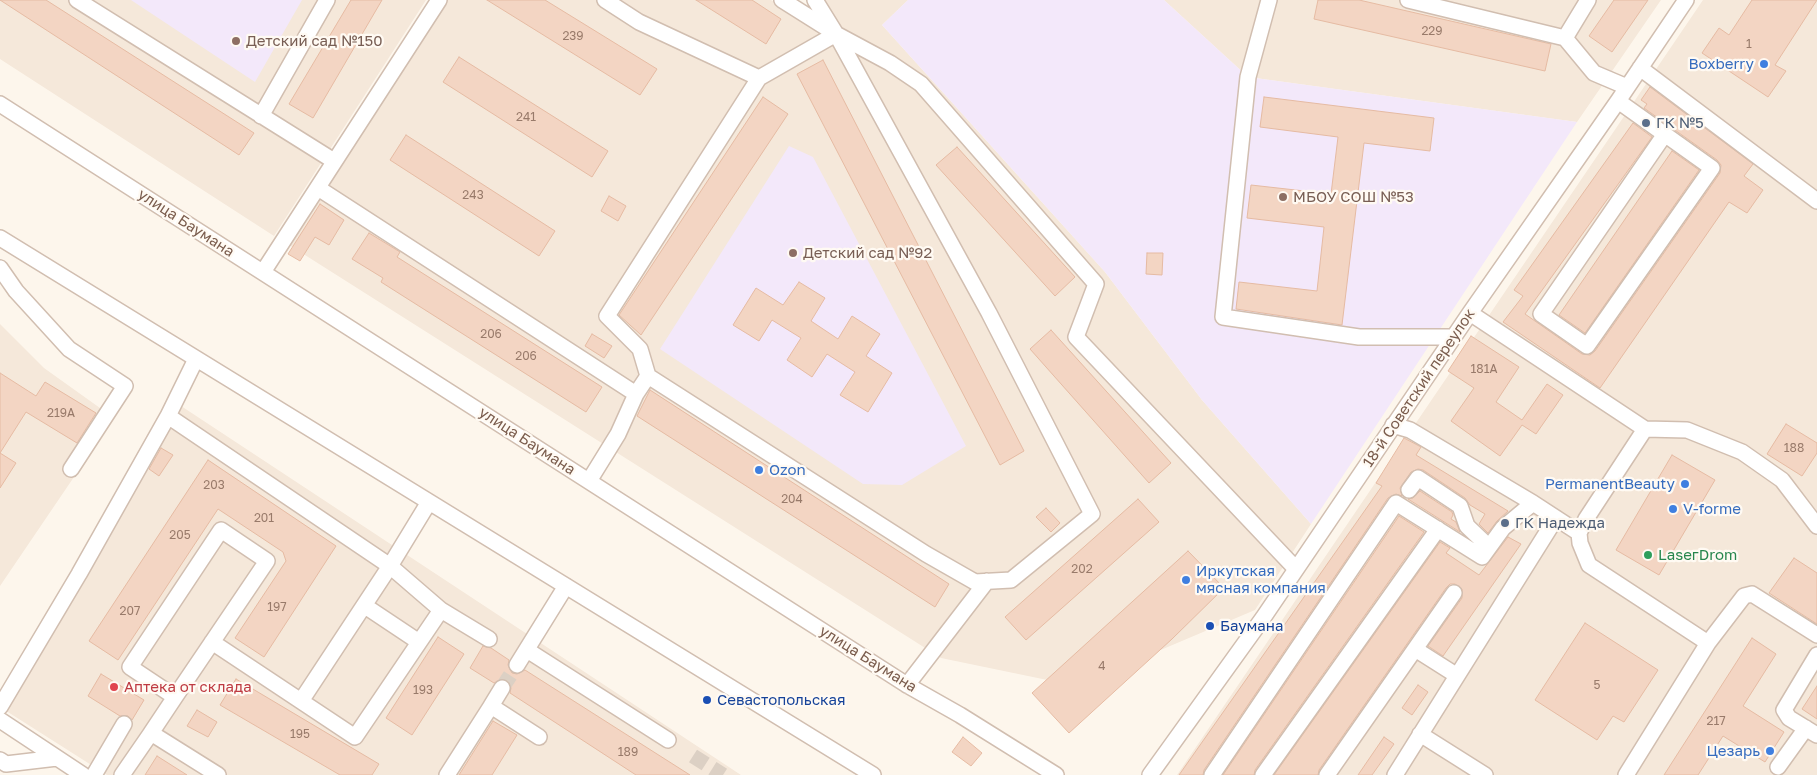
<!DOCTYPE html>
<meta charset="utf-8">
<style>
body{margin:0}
canvas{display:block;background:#fdf6ec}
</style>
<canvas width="1817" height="775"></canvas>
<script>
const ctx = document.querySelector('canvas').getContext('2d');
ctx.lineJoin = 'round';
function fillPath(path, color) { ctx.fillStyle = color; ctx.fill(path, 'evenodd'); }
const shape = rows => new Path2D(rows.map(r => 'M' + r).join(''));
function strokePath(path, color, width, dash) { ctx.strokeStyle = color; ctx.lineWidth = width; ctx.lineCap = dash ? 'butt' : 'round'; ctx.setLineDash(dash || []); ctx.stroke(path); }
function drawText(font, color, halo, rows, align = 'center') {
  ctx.font = font + ' "Golos Text",sans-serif'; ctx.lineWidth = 4.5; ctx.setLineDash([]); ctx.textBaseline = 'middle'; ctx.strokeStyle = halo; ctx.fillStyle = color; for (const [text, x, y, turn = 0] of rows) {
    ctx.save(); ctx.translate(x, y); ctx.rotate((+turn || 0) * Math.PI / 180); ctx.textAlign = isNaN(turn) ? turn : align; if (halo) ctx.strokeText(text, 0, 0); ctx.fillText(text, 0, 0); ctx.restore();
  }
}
const residential = shape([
 [0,0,426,0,274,236,0,59],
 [444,0,771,0,804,20,817,0,908,0,882,25,1105,272,1202,400,1311,524,1255,610,1130,663,1057,682,941,658,286,243],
 [1164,0,1661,0,1577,122,1248,77],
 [1703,0,1817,0,1817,775,1177,775],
 [0,324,44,368,114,418,0,586],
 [175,402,741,775,107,775,0,707]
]);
const education = shape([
 [131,0,302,0,255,82],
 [908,0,1164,0,1248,77,1577,122,1311,524,1202,400,1105,272,882,25],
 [789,146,813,157,966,446,902,485,863,484,660,349]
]);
const building = shape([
 [0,0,46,0,254,133,239,155,0,0],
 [351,0,382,0,313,118,289,104,351,0],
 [487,0,545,0,657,69,640,95,487,0],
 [696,0,752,0,781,19,766,44,696,0],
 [1318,0,1359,0,1551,44,1545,71,1314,19,1318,0],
 [1614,0,1648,0,1612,52,1589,36,1614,0],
 [1752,0,1817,0,1775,65,1786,71,1768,97,1702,53,1719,28,1729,35,1752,0],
 [459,57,608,151,592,177,443,82,459,57],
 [823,60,1024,451,1000,465,797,74,823,60],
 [1650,87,1753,164,1744,176,1763,190,1747,213,1729,202,1600,388,1503,322,1523,296,1514,290,1633,123,1652,137,1525,314,1582,354,1590,355,1595,351,1720,173,1721,165,1717,160,1644,108,1647,104,1641,100,1650,87],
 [763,97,788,114,641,335,619,315,763,97],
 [1264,97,1434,118,1430,151,1364,143,1342,325,1236,309,1239,282,1317,291,1324,227,1247,218,1251,185,1331,194,1338,137,1260,127,1264,97],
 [406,135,555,231,539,256,390,160,406,135],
 [957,147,1075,277,1055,296,936,165,957,147],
 [1672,151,1699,170,1585,333,1559,315,1672,151],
 [609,196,626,206,618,221,601,211,609,196],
 [320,204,344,220,329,245,315,237,300,261,288,254,320,204],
 [369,233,400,252,397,257,602,387,586,412,381,282,383,278,352,259,369,233],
 [1147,253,1163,253,1162,275,1146,274,1147,253],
 [799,282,825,298,811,321,838,339,852,316,880,334,866,356,892,373,868,412,840,395,855,372,827,354,812,377,787,360,801,338,772,320,759,341,733,325,756,288,783,305,799,282],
 [1051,330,1171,463,1149,483,1030,349,1051,330],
 [592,334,612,346,604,358,585,346,592,334],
 [1471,336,1519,367,1496,402,1522,420,1547,384,1563,395,1536,434,1522,425,1500,456,1451,421,1474,388,1448,371,1471,336],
 [0,373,36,396,45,382,96,413,77,443,26,412,0,453,16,463,0,488,0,373],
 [650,390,949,584,935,607,637,416,650,390],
 [1786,424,1817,443,1817,453,1802,476,1767,454,1786,424],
 [1404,438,1421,447,1416,455,1508,511,1497,521,1488,533,1479,524,1485,514,1470,505,1465,498,1423,470,1418,469,1411,472,1400,488,1402,496,1396,494,1388,498,1204,770,1203,775,1179,775,1382,486,1376,483,1404,438],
 [161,448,173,455,159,476,149,469,161,448],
 [1672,455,1715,480,1659,575,1616,550,1672,455],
 [208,460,336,546,264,657,235,638,286,561,283,552,218,509,118,660,89,641,208,460],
 [1420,491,1452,512,1453,515,1451,519,1456,522,1460,532,1408,499,1413,498,1420,491],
 [1138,499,1159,522,1026,640,1005,617,1138,499],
 [1046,508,1060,523,1051,532,1036,517,1046,508],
 [1399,516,1424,532,1255,770,1254,775,1223,775,1399,516],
 [1508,537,1521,544,1443,656,1428,646,1462,598,1462,589,1455,584,1450,584,1446,588,1319,770,1318,775,1274,775,1440,542,1450,548,1446,553,1479,575,1508,537],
 [1188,551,1224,588,1172,639,1069,733,1032,693,1188,551],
 [1794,558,1817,573,1817,624,1769,593,1794,558],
 [1585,623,1658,670,1624,722,1613,716,1597,740,1535,700,1585,623],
 [438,637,464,654,412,735,386,718,438,637],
 [1752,638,1776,654,1743,706,1784,732,1765,762,1723,736,1698,775,1664,775,1752,638],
 [483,646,491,648,509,660,508,665,512,673,517,674,525,670,690,775,636,775,510,693,511,688,507,680,502,679,494,683,470,668,483,646],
 [101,674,144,700,132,720,128,716,120,716,88,696,101,674],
 [236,679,379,764,372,775,340,775,220,705,236,679],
 [1418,685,1428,692,1412,715,1402,708,1418,685],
 [1817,686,1817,719,1802,709,1817,686],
 [197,710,217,722,208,737,187,726,197,710],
 [493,721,517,735,492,775,459,775,493,721],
 [963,737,982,753,971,766,952,752,963,737],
 [1384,737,1394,744,1372,775,1358,775,1384,737],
 [157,756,187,775,145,775,157,756]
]);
const minorTunnel = shape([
 [502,688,517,665],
 [693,756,723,775]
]);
const minor = shape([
 [77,0,334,161],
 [605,0,639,22,759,78],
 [782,0,836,34,890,63,921,84,1096,284,1076,337,1296,569],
 [1269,0,1248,77,1223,317,1359,337,1453,337],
 [1408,0,1565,38,1594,73,1627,87],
 [1565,38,1588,0],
 [1640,68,1817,201],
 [1618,101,1712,168,1587,346,1541,314,1665,134],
 [0,104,907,685,960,715,1056,775],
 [261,116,327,0],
 [318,188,636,394],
 [0,238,873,775],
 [0,268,16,291,69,349,125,386,71,469],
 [263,272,439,0],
 [1470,313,1645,429,1687,430,1742,452,1782,480,1817,526],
 [648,376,926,554,975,582,1011,580,1092,514,989,313,836,34,815,0],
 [168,416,196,359],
 [1393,425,1410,430,1533,503,1579,533],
 [589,481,618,434,636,394,648,376,640,349,607,316,759,78,836,34],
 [1409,490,1418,478,1460,506,1467,526,1488,546],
 [365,606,419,642],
 [212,642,355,737,441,610],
 [1708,643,1744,596,1752,594,1817,635],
 [1415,649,1454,593],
 [527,650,668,740],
 [1817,655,1784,710,1789,718,1817,735],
 [517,665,566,586],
 [907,685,987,581],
 [301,701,390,566,441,610,489,639],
 [491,706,502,688],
 [0,707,79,574,168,416,390,566,429,502],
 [0,720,83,775],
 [151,733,175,697,267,561,221,530,130,667,175,697],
 [1420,734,1485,775],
 [0,760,6,764,57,758],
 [1778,767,1806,728],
 [94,775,124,724],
 [122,775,151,733,218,775],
 [447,775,491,706,539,737],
 [1150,775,1263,618,1470,313,1618,101,1686,0],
 [1212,775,1396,503,1482,557,1503,528,1533,503],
 [1263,775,1438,529],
 [1327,775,1415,649,1456,675],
 [1395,775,1556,518],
 [1626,775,1708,643,1589,565,1580,543,1579,533,1586,519,1645,429]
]);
const markers = [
 [236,41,5,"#8d6e63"],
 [1764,64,5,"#3f7fe0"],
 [1646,123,5,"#5c6f8a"],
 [1283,197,5,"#8d6e63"],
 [793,253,5,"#8d6e63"],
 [759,470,5,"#3f7fe0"],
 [1685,484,5,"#3f7fe0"],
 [1673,509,5,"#3f7fe0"],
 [1505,523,5,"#5c6f8a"],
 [1648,555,5,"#2e9e5b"],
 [1186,580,5,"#3f7fe0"],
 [1210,626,5,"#1a4fb4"],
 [114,687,5,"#e0444e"],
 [707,700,5,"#1a4fb4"],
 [1770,751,5,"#3f7fe0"]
];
const numberNames = [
 ["229",1432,31],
 ["239",573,36],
 ["1",1749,44],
 ["241",526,117],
 ["243",473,195],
 ["206",491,334],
 ["206",526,356],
 ["181А",1484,369],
 ["219А",61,413],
 ["188",1794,448],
 ["203",214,485],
 ["204",792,499],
 ["201",264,518],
 ["205",180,535],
 ["202",1082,569],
 ["197",277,607],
 ["207",130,611],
 ["4",1102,666],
 ["5",1597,685],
 ["193",423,690],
 ["217",1716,721],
 ["195",300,734],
 ["189",628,752]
];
const educationNames = [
 ["Детский сад №150",246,41],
 ["МБОУ СОШ №53",1293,197],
 ["Детский сад №92",803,253]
];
const shopNames = [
 ["Boxberry",1754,64],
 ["Ozon",769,470,"left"],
 ["PermanentBeauty",1675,484],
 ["V-forme",1683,509,"left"],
 ["Иркутская",1196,571,"left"],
 ["мясная компания",1196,588,"left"],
 ["Цезарь",1760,751]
];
const serviceNames = [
 ["ГК №5",1656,123],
 ["ГК Надежда",1515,523]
];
const streetNames = [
 ["улица Баумана",186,223,33],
 ["18-й Советский переулок",1419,388,-56],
 ["улица Баумана",527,441,33],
 ["улица Баумана",868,659,32]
];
const leisureNames = [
 ["LaseгDrom",1658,555]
];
const transitNames = [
 ["Баумана",1220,626],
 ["Севастопольская",717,700]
];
const healthNames = [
 ["Аптека от склада",124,687]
];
fillPath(residential, '#f5e8da');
fillPath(education, '#f3e8fa');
fillPath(building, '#f3d5c3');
strokePath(building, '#e6bba3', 1);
strokePath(minorTunnel, '#dcd0c4', 15, [15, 8]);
strokePath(minor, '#d1beb0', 18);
strokePath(minor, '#fff', 15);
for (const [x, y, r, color] of markers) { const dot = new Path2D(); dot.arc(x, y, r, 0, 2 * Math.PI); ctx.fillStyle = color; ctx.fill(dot); strokePath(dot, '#fffaf3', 2); }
drawText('12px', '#987a6a', null, numberNames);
drawText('15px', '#785e54', '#fffaf3', educationNames, 'left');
drawText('15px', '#366cbe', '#fffaf3', shopNames, 'right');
drawText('15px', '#4e5e75', '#fffaf3', serviceNames, 'left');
drawText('15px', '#7a5c4d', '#fffaf3', streetNames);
drawText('15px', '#27864d', '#fffaf3', leisureNames, 'left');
drawText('15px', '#164399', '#fffaf3', transitNames, 'left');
drawText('15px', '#be3a42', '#fffaf3', healthNames, 'left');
</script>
